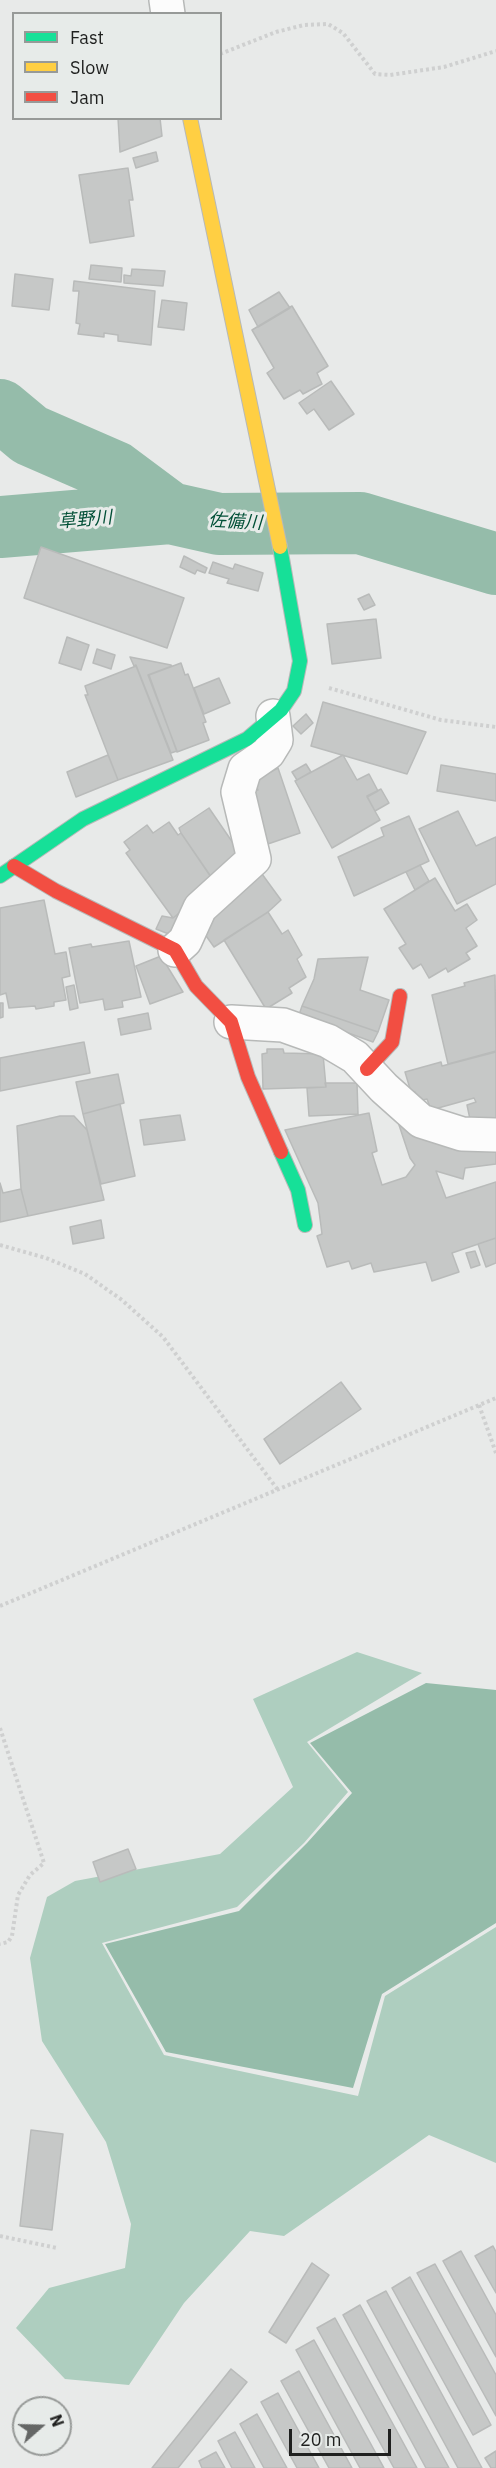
<!DOCTYPE html>
<meta charset="utf-8">
<style>
body{margin:0}
#map{position:relative;width:496px;height:2468px;overflow:hidden;background:#e8eae9;font-family:"IBM Plex Sans",sans-serif}
canvas{display:block}
.legend{position:absolute;left:12px;top:12px;width:210px;height:108px;box-sizing:border-box;background:#e7ebe9;border:2px solid #979a98;margin:0;padding:8px 10px;list-style:none;font-size:18px;color:#1f201f}
.legend li{display:flex;align-items:center;gap:12px;height:30px}
.legend b{width:30px;border:2px solid #979a98}
.north{position:absolute;left:12px;top:2396px;width:60px;height:60px;box-sizing:border-box;background:#e7ebe9;border:2px solid #979a98;border-radius:50%;rotate:70deg;font-size:16px;font-weight:700;line-height:24px;text-align:center;color:#1f201f}
.north::after{content:'';display:block;margin:auto;width:21px;height:27px;background:#656766;clip-path:polygon(50% 0,100% 100%,50% 72%,0 100%)}
.scale{position:absolute;left:289px;top:2429px;width:102px;height:27px;box-sizing:border-box;border:3px solid #1f201f;border-top:0;padding-left:8px;font-size:18px;line-height:21px;white-space:nowrap;color:#1f201f;-webkit-text-stroke:4px #e7ebe9;paint-order:stroke}
</style>
<div id="map">
<canvas width="496" height="2468"></canvas>
<ul class="legend">
<li><b style="height:8px;background:#16e098"></b>Fast</li>
<li><b style="height:8px;background:#ffcf43"></b>Slow</li>
<li><b style="height:8px;background:#f24e42"></b>Jam</li>
</ul>
<div class="north">N</div>
<div class="scale">20 m</div>
</div>
<script>
const ctx = document.querySelector('canvas').getContext('2d');
ctx.lineJoin = 'round';
function fillPath(path, color) { ctx.fillStyle = color; ctx.fill(path, 'evenodd'); }
const shape = rows => new Path2D(rows.map(r => 'M' + r).join(''));
function strokePath(path, color, width, dash) { ctx.strokeStyle = color; ctx.lineWidth = width; ctx.lineCap = dash ? 'butt' : 'round'; ctx.setLineDash(dash || []); ctx.stroke(path); }
function drawText(font, color, halo, rows, align = 'center') {
  ctx.font = font + ' "IBM Plex Sans","Noto Sans JP",sans-serif'; ctx.lineWidth = 6; ctx.setLineDash([]); ctx.textBaseline = 'middle'; ctx.strokeStyle = halo; ctx.fillStyle = color; for (const [text, x, y, turn = 0] of rows) {
    ctx.save(); ctx.translate(x, y); ctx.rotate((+turn || 0) * Math.PI / 180); ctx.textAlign = isNaN(turn) ? turn : align; if (halo) ctx.strokeText(text, 0, 0); ctx.fillText(text, 0, 0); ctx.restore();
  }
}
const forest = shape([
 [357,1652,422,1673,307,1742,348,1792,304,1843,237,1907,102,1943,164,2055,358,2096,385,1996,496,1927,496,2163,429,2135,284,2236,250,2231,184,2303,129,2385,65,2379,16,2328,49,2288,125,2268,131,2224,106,2142,42,2041,30,1958,47,1897,75,1881,220,1854,293,1787,253,1699]
]);
const water = shape([
 [426,1683,496,1690,496,1923,382,1994,353,2088,166,2052,105,1944,239,1911,307,1843,352,1793,310,1743]
]);
const river = shape([
 [0,410,30,435,115,472,170,513,219,524,360,523,496,564],
 [0,527,170,513]
]);
const building = shape([
 [118,118,160,118,162,136,120,152,118,118],
 [156,152,158,161,136,168,133,158,156,152],
 [128,168,133,200,129,200,134,236,90,243,79,175,128,168],
 [91,265,122,268,121,282,89,279,91,265],
 [132,269,165,271,163,286,124,283,124,275,131,276,132,269],
 [15,274,53,279,49,310,12,306,15,274],
 [74,281,155,291,151,345,118,341,118,335,104,333,104,337,78,334,80,324,76,323,79,291,73,291,74,281],
 [279,292,290,308,258,327,249,310,279,292],
 [162,300,187,303,184,330,158,327,162,300],
 [292,306,328,366,317,373,322,384,303,394,300,390,284,399,267,373,274,368,252,330,292,306],
 [331,381,354,414,329,430,314,409,307,414,299,403,331,381],
 [41,547,184,598,167,648,24,598,41,547],
 [184,556,207,568,205,573,197,570,195,574,180,567,184,556],
 [213,562,233,569,235,564,263,573,258,591,227,583,229,579,209,573,213,562],
 [369,594,375,605,364,610,358,599,369,594],
 [376,619,381,658,332,664,327,624,376,619],
 [67,637,89,645,81,670,59,663,67,637],
 [97,649,115,655,111,669,93,663,97,649],
 [130,657,171,665,172,666,148,675,177,751,171,753,136,665,134,666,130,657],
 [181,663,185,675,188,674,206,722,203,723,209,740,177,752,149,675,181,663],
 [136,666,173,760,118,780,85,695,88,695,85,686,136,666],
 [219,678,230,703,204,714,194,688,219,678],
 [323,702,426,732,407,774,311,746,323,702],
 [306,714,313,723,301,734,293,726,306,714],
 [108,755,118,780,76,797,67,772,108,755],
 [343,755,357,780,369,774,378,791,367,797,380,820,332,848,295,781,343,755],
 [306,764,311,772,297,780,292,772,306,764],
 [441,765,496,774,496,801,437,791,441,765],
 [278,768,300,833,262,846,245,794,258,790,254,781,278,768],
 [381,789,389,803,375,811,367,796,381,789],
 [209,808,244,859,214,881,181,833,179,828,209,808],
 [458,811,476,846,496,837,496,884,457,904,419,829,458,811],
 [409,816,429,861,354,896,338,857,384,836,381,828,409,816],
 [169,822,178,835,181,833,217,886,173,918,126,853,130,850,124,842,147,825,153,833,169,822],
 [420,865,429,881,415,890,406,872,420,865],
 [262,874,281,900,268,912,214,947,204,933,210,915,262,874],
 [435,878,455,911,467,904,477,920,466,928,477,946,466,953,470,959,448,972,446,968,429,978,421,964,413,969,399,948,406,944,384,909,435,878],
 [44,900,55,954,66,952,70,976,62,978,66,1000,54,1002,54,1006,36,1009,35,1006,9,1008,6,993,0,995,0,908,44,900],
 [268,912,282,934,288,930,302,955,297,959,306,977,289,988,292,993,266,1009,224,940,268,912],
 [179,913,190,920,184,940,156,929,162,916,173,918,179,913],
 [129,941,141,997,122,1001,123,1007,105,1010,103,999,80,1003,69,948,91,944,92,947,129,941],
 [161,956,183,992,150,1004,136,966,161,956],
 [368,957,360,990,389,1000,378,1032,302,1006,314,979,318,959,368,957],
 [495,975,496,1051,448,1064,432,995,465,986,464,983,495,975],
 [74,985,78,1008,70,1010,66,987,74,985],
 [0,1003,3,1003,3,1017,0,1018,0,1003],
 [302,1006,378,1032,373,1042,299,1015,302,1006],
 [148,1013,151,1029,121,1035,118,1019,148,1013],
 [84,1042,90,1073,0,1091,0,1058,84,1042],
 [267,1049,283,1049,284,1053,323,1054,326,1087,263,1089,262,1054,267,1053,267,1049],
 [496,1052,496,1119,471,1124,467,1105,476,1102,474,1098,431,1110,427,1099,418,1101,415,1092,411,1092,405,1072,441,1062,442,1066,496,1052],
 [118,1074,124,1103,83,1114,76,1082,118,1074],
 [325,1083,357,1083,358,1114,309,1116,307,1088,326,1087,325,1083],
 [120,1104,135,1176,101,1184,83,1114,120,1104],
 [369,1113,377,1151,372,1153,382,1185,406,1177,415,1165,410,1158,397,1119,496,1147,496,1164,465,1168,463,1179,436,1171,446,1198,496,1182,496,1238,452,1253,459,1272,432,1281,426,1262,374,1272,371,1263,352,1269,349,1261,327,1267,317,1236,322,1234,318,1203,285,1130,369,1113],
 [180,1115,185,1140,144,1145,140,1120,180,1115],
 [60,1116,74,1116,87,1130,104,1200,28,1216,21,1189,17,1126,60,1116],
 [0,1183,3,1193,21,1189,28,1216,0,1222,0,1183],
 [101,1220,104,1238,73,1244,70,1227,101,1220],
 [496,1238,496,1263,486,1267,478,1244,496,1238],
 [475,1251,480,1265,471,1268,466,1253,475,1251],
 [341,1382,361,1409,280,1464,264,1439,341,1382],
 [128,1849,136,1869,100,1882,93,1862,128,1849],
 [31,2130,63,2134,52,2230,20,2226,31,2130],
 [493,2246,496,2252,496,2293,475,2256,493,2246],
 [461,2251,496,2315,496,2357,443,2261,461,2251],
 [312,2263,329,2275,286,2343,269,2332,312,2263],
 [435,2264,496,2375,496,2416,417,2273,435,2264],
 [410,2277,491,2425,473,2435,392,2288,410,2277],
 [386,2291,482,2468,458,2468,367,2301,386,2291],
 [360,2305,449,2468,426,2468,343,2315,360,2305],
 [335,2318,417,2468,394,2468,317,2328,335,2318],
 [314,2340,384,2468,360,2468,296,2350,314,2340],
 [231,2369,247,2382,178,2468,152,2468,231,2369],
 [299,2371,352,2468,329,2468,281,2381,299,2371],
 [278,2393,319,2468,297,2468,261,2402,278,2393],
 [257,2414,287,2468,264,2468,240,2424,257,2414],
 [235,2432,255,2468,232,2468,218,2441,235,2432],
 [496,2451,496,2468,491,2468,485,2458,496,2451],
 [216,2452,225,2468,202,2468,199,2461,216,2452]
]);
const path = shape([
 [220,54,276,32,304,25,328,24,343,33,375,74,390,75,444,67,496,51],
 [329,688,441,720,496,727],
 [0,1245,46,1258,85,1274,122,1300,163,1337,278,1490],
 [479,1405,496,1453],
 [0,1606,496,1398],
 [0,1728,44,1863,30,1875,18,1895,12,1936,8,1942,0,1944],
 [0,2236,57,2248]
]);
const street = shape([
 [166,0,168,14],
 [175,950,185,941,200,908,254,859,238,792,245,769,268,753,276,740,273,716],
 [231,1022,283,1025,328,1041,355,1057,384,1088,421,1121,462,1134,496,1135]
]);
const fast = shape([
 [0,876,83,819,247,739,281,710,294,691,300,661,280,547],
 [281,1152,298,1190,305,1225]
]);
const slow = shape([
 [190,118,280,547]
]);
const jam = shape([
 [14,866,56,891,175,950,196,986,231,1022,248,1077,281,1152],
 [367,1069,392,1042,400,996]
]);
const waterNames = [
 ["草野川",85,520,-5],
 ["佐備川",235,522,3]
];
fillPath(forest, '#aecebf');
fillPath(water, '#95bcaa');
strokePath(river, '#95bcaa', 62);
fillPath(building, '#c6c8c7');
strokePath(building, '#b9bbba', 1.5);
strokePath(street, '#b7b9b8', 36);
strokePath(fast, '#b7b9b8', 16);
strokePath(slow, '#b7b9b8', 16);
strokePath(jam, '#b7b9b8', 16);
strokePath(path, '#cfd0d0', 4, [3, 3]);
strokePath(street, '#fcfcfc', 33);
strokePath(fast, '#16e098', 14);
strokePath(slow, '#ffcf43', 14);
strokePath(jam, '#f24e42', 14);
drawText('italic 18px', '#004f36', '#e7ebe9', waterNames);
</script>
